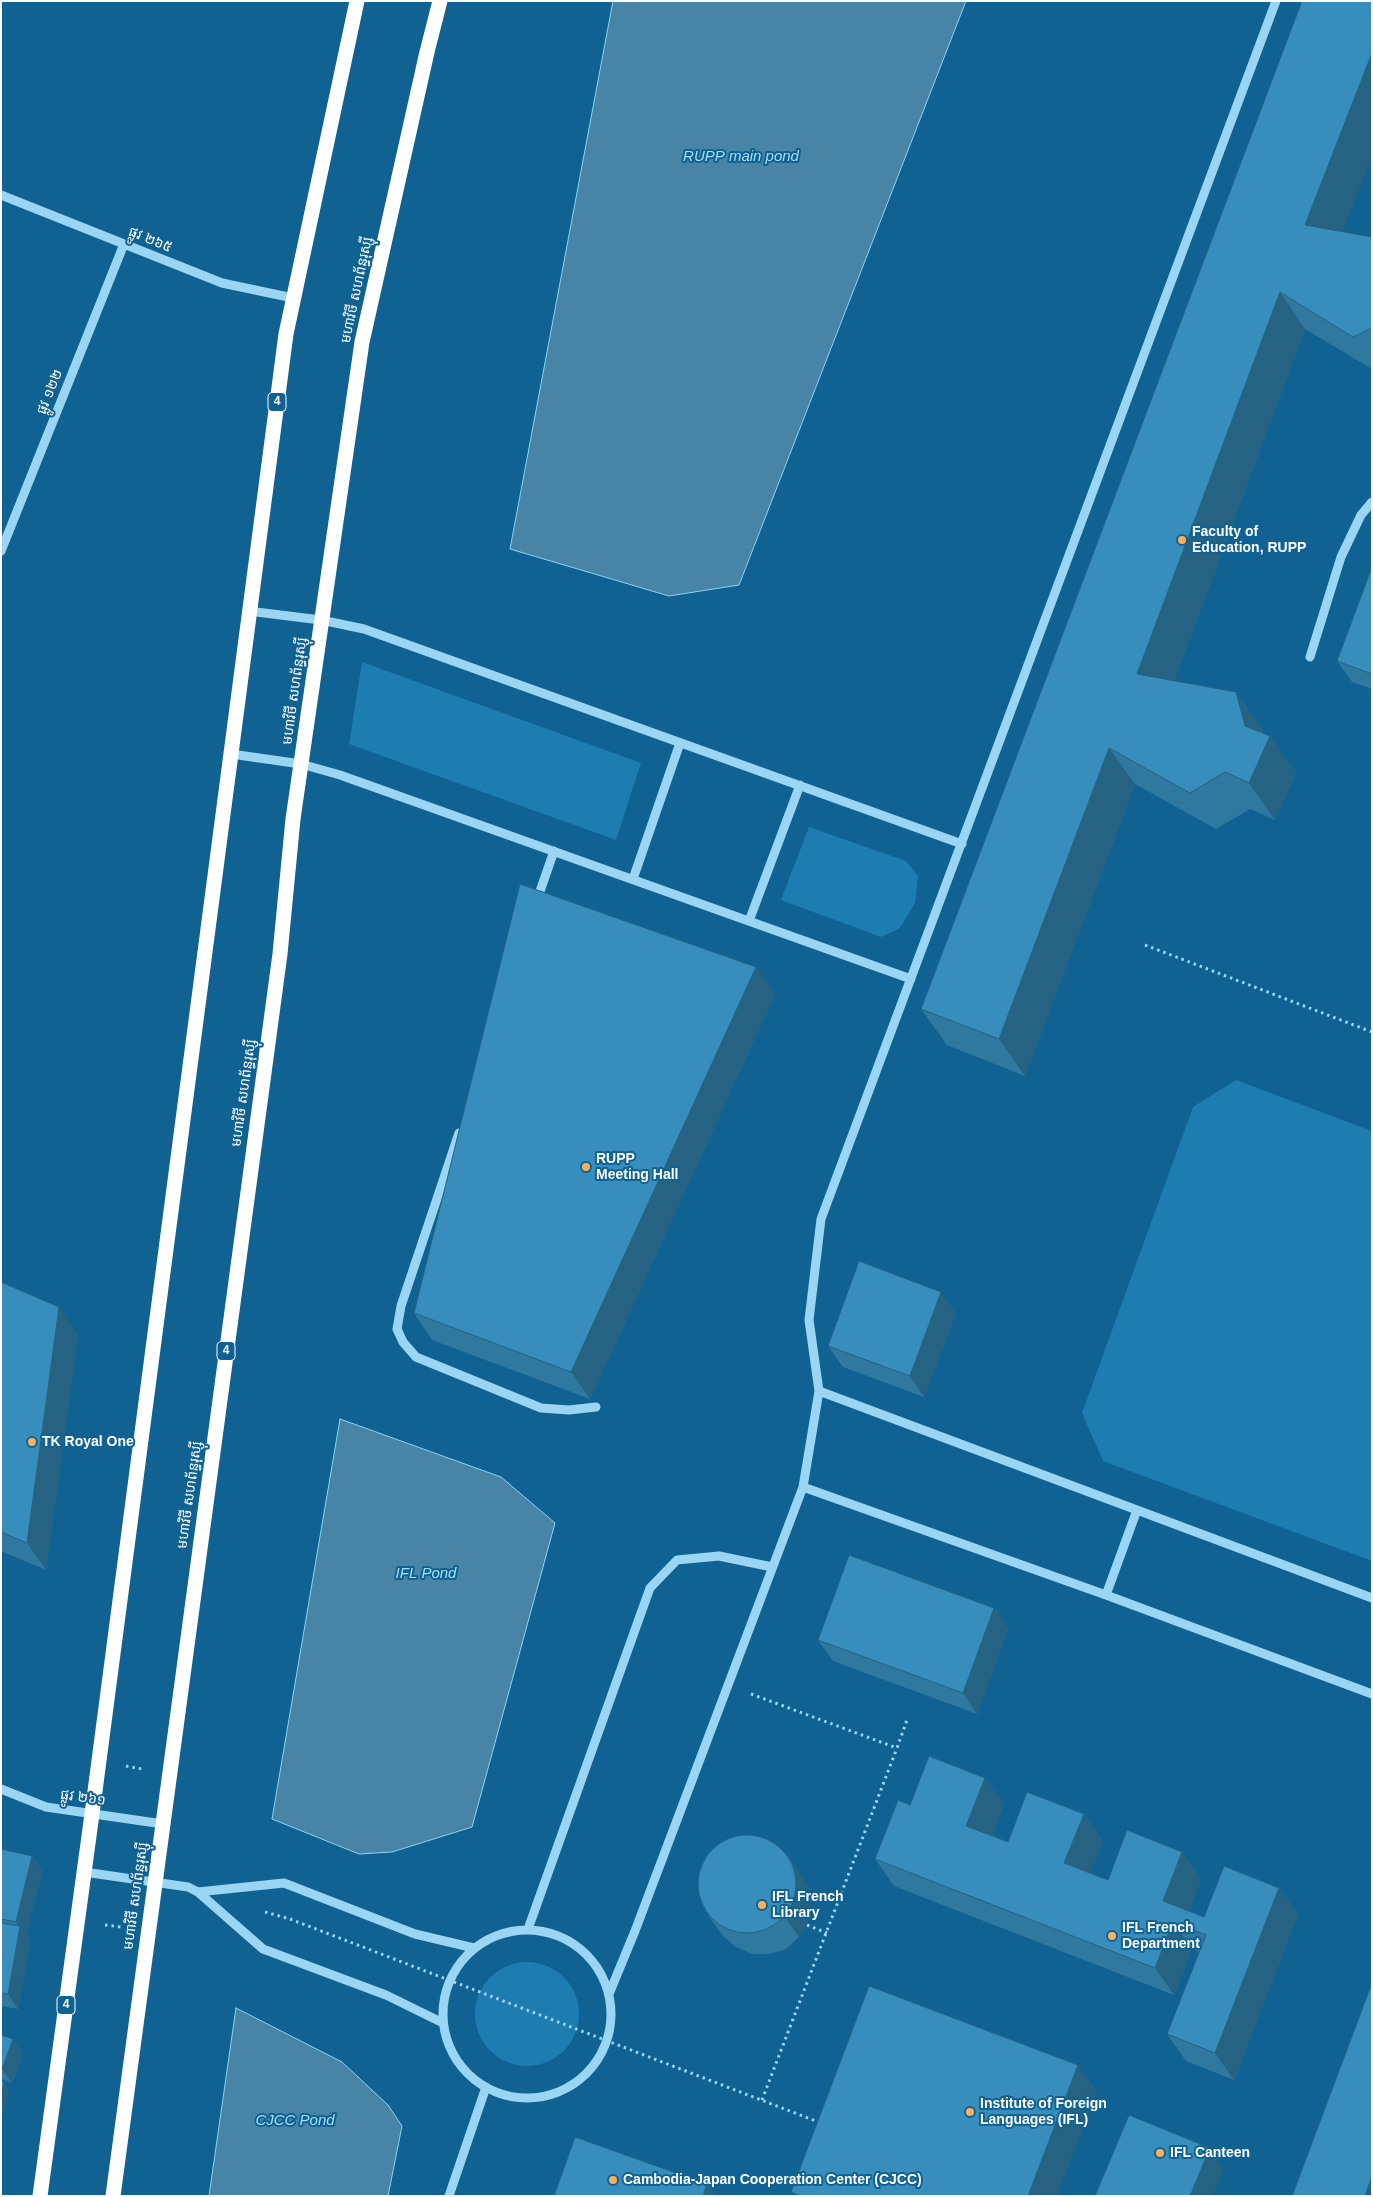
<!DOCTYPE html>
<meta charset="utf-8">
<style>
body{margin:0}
#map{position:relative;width:1373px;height:2197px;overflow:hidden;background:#0f6292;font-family:Arial,sans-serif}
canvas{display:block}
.frame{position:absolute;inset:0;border:2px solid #fff;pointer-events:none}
</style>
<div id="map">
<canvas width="1373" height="2197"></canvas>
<div class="frame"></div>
</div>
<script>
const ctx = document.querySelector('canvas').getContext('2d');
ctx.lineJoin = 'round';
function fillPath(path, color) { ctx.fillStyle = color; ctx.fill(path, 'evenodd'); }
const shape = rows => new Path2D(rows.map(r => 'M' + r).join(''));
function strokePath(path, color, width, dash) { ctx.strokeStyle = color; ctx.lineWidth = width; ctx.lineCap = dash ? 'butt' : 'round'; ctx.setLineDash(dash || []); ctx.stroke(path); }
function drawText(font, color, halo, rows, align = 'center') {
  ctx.font = font + ' Arial,"Noto Sans Khmer",sans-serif'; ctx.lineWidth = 4; ctx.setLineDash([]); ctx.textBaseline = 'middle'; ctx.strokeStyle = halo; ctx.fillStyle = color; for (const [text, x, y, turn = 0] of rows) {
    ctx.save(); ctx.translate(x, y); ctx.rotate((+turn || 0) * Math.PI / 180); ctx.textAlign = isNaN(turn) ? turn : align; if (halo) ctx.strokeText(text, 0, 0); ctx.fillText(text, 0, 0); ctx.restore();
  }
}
const green = shape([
 [362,662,641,763,616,840,349,744],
 [809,827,906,861,918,876,915,903,900,928,881,937,781,900],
 [1236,1080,1372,1131,1372,1561,1103,1461,1082,1413,1193,1107],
 '475 2014a52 52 0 1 1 104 0a52 52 0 1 1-104 0Z'
]);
const water = shape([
 [613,1,966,1,739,585,669,596,510,549,613,1],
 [340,1419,501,1477,555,1523,472,1827,392,1852,359,1854,272,1819,340,1419],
 [236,2008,342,2062,388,2105,402,2126,388,2196,209,2196,236,2008]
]);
const path = shape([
 [1145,945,1372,1032],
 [751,1694,897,1748,907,1720],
 [126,1766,142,1769],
 [265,1912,290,1919],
 [105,1925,121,1927],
 [807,1925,827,1933],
 [762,2100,897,1748]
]);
const minor = shape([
 [1,195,222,283,293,298],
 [1,551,124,244],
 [248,611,321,620,364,629,962,844],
 [1310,657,1341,557,1361,515,1372,502],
 [231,754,301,764,340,775,911,979],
 [633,879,680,743],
 [537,900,554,851],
 [749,921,800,785],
 [459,1133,401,1306,397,1329,403,1342,416,1357,541,1408,569,1410,596,1407],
 [819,1391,1372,1598],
 [803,1487,1106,1595,1372,1694],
 [1106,1595,1137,1510],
 [1,1789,46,1807,163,1824],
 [84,1872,188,1887,198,1892,263,1949,386,1995,443,2023],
 [198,1892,284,1883,415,1934,474,1948],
 [528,1929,650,1588,677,1560,719,1556,772,1567],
 '443 2014a84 84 0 1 1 168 0a84 84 0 1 1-168 0Z',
 [609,1994,635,1931,803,1487,819,1391,809,1320,821,1219,1276,1],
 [449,2196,486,2087]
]);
const highway = shape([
 [40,2196,92,1814,286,334,357,1],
 [113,2196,280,954,293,819,362,342,427,52,440,1]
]);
const pathBridge = shape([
 [290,1919,821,2123]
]);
const wall = shape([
 [1302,1,1342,232,1372,237,1372,369,1305,329,1174,681,1236,692,1261,729,1263,733,1270,736,1296,773,1275,820,1250,809,1216,829,1135,784,1025,1076,947,1045,921,1009],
 [1372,567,1372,689,1352,682,1337,661],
 [775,994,590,1399,432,1340,414,1313],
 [1,1282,78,1334,46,1570,1,1551],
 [956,1313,924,1397,843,1367,828,1346],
 [994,1608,1008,1629,977,1714,833,1661,818,1640],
 [985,1778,1004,1805,992,1835,1008,1842,1084,1814,1103,1841,1090,1873,1108,1880,1182,1852,1201,1879,1189,1911,1204,1917,1279,1888,1298,1914,1234,2080,1186,2061,1167,2034,1199,1952,1192,1949,1174,1995,894,1886,875,1859,910,1805],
 [1,1849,32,1856,42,1871,26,1934,30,1940,18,2009,1,2006],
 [786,1853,800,1874,809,1889,811,1906,807,1925,799,1937,786,1949,769,1954,752,1954,736,1947,723,1936,708,1915],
 [1,2035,23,2053,12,2083,1,2079]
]);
const shadedWall = shape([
 [1372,53,1372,156,1331,261,1305,225],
 [1280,292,1305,329,1163,710,1137,674],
 [1236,692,1261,729,1266,745,1270,736,1296,773,1275,820,1249,783,1245,726],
 [1109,748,1135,784,1025,1076,999,1039],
 [756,967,775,994,590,1399,571,1372],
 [941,1292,956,1313,924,1397,910,1376],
 [59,1307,78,1334,46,1570,27,1543],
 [994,1608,1008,1629,977,1714,963,1693],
 [985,1778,1004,1805,985,1852,966,1826],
 [1084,1814,1103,1841,1083,1890,1064,1863],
 [1182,1852,1201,1879,1183,1926,1163,1901],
 [786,1853,800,1874,809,1889,811,1906,807,1925,799,1937,784,1916],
 [32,1856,42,1871,26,1934,30,1940,18,2009,8,1994,20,1928,16,1922],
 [1279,1888,1298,1914,1234,2080,1215,2053],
 [1173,1922,1192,1949,1174,1995,1155,1968],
 [13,2039,23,2053,12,2083,2,2069],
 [1078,2065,1097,2092,1057,2196,1028,2196],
 [4,2082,9,2089,3,2116,1,2114,1,2094],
 [1210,2148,1224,2169,1213,2196,1190,2196],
 [1372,2176,1372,2196,1365,2196],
 [707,2184,715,2196,703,2196]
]);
const building = shape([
 [1302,1,1372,1,1372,53,1305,225,1372,237,1372,328,1353,337,1280,292,1137,674,1236,692,1245,726,1270,736,1249,783,1225,772,1190,793,1109,748,999,1039,921,1009,1302,1],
 [1372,567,1372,674,1337,661,1372,567],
 [520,884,756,967,571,1372,414,1313,520,884],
 [859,1261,941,1292,910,1376,828,1346,859,1261],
 [1,1282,59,1307,27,1543,1,1532,1,1282],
 [849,1555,994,1608,963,1693,818,1640,849,1555],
 [929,1756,985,1778,966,1826,1008,1842,1027,1792,1084,1814,1064,1863,1108,1880,1127,1830,1182,1852,1163,1901,1204,1917,1224,1866,1279,1888,1215,2053,1167,2034,1206,1935,1173,1922,1155,1968,875,1859,898,1800,910,1805,929,1756],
 '698 1884a49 49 0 1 1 98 0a49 49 0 1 1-98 0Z',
 [1,1849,32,1856,16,1922,1,1919,1,1849],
 [1,1923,20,1926,8,1994,1,1993,1,1923],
 [1372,1983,1372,2176,1365,2196,1292,2196,1372,1983],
 [869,1986,1078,2065,1028,2196,800,2196,791,2192,869,1986],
 [1,2035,13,2039,2,2069,1,2068,1,2035],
 [1,2081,4,2082,1,2094,1,2081],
 [1129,2115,1210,2148,1190,2196,1095,2196,1129,2115],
 [575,2137,707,2184,703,2196,554,2196,575,2137]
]);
const markers = [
 [1182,540,5,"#ffb05d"],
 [586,1167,5,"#ffb05d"],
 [32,1442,5,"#ffb05d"],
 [762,1905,5,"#ffb05d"],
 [1112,1936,5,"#ffb05d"],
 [970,2112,5,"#ffb05d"],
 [1160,2153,5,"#ffb05d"],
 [613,2180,5,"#ffb05d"]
];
const shields = [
 [277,402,18],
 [226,1351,18],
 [66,2005,18]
];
const shieldNames = [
 ["4",277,402],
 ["4",226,1351],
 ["4",66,2005]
];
const streetNames = [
 ["ផ្លូវ ២៦៥",150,240,22],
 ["មហាវិថី សហព័ន្ធរុស្ស៊ី",357,290,-78],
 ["ផ្លូវ ១២២",50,392,-68],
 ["មហាវិថី សហព័ន្ធរុស្ស៊ី",295,691,-82],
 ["មហាវិថី សហព័ន្ធរុស្ស៊ី",244,1093,-82],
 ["មហាវិថី សហព័ន្ធរុស្ស៊ី",190,1495,-82],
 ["ផ្លូវ ២៦១",83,1798,8],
 ["មហាវិថី សហព័ន្ធរុស្ស៊ី",136,1896,-82]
];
const poiNames = [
 ["Faculty of",1192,532],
 ["Education, RUPP",1192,548],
 ["RUPP",596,1159],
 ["Meeting Hall",596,1175],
 ["TK Royal One",42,1442],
 ["IFL French",772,1897],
 ["Library",772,1913],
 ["IFL French",1122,1928],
 ["Department",1122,1944],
 ["Institute of Foreign",980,2104],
 ["Languages (IFL)",980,2120],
 ["IFL Canteen",1170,2153],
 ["Cambodia-Japan Cooperation Center (CJCC)",623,2180]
];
const waterNames = [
 ["RUPP main pond",741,157],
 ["IFL Pond",426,1574],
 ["CJCC Pond",295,2121]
];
fillPath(green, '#1d7db0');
fillPath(water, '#4784a5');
strokePath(water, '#8bd3f8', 1);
strokePath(path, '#9ad5f4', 3, [2.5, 4]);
strokePath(minor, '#9ad5f4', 9);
strokePath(highway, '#fff', 15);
strokePath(pathBridge, '#9ad5f4', 3, [2.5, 4]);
fillPath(wall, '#2f79a1');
fillPath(shadedWall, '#266383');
fillPath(building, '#378dbb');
strokePath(building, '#266383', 1);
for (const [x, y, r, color] of markers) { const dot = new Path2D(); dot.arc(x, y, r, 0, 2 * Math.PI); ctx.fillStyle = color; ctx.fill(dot); strokePath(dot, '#0f6292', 2); }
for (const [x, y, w] of shields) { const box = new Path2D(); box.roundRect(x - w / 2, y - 9.5, w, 19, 4); ctx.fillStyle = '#0f6292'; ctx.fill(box); strokePath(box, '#fff', 1); }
drawText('bold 12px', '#fff', null, shieldNames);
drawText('14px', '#fff', '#0f6292', streetNames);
drawText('bold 14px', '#fff', '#0f6292', poiNames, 'left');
drawText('italic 15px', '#a6defb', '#0f6292', waterNames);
</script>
